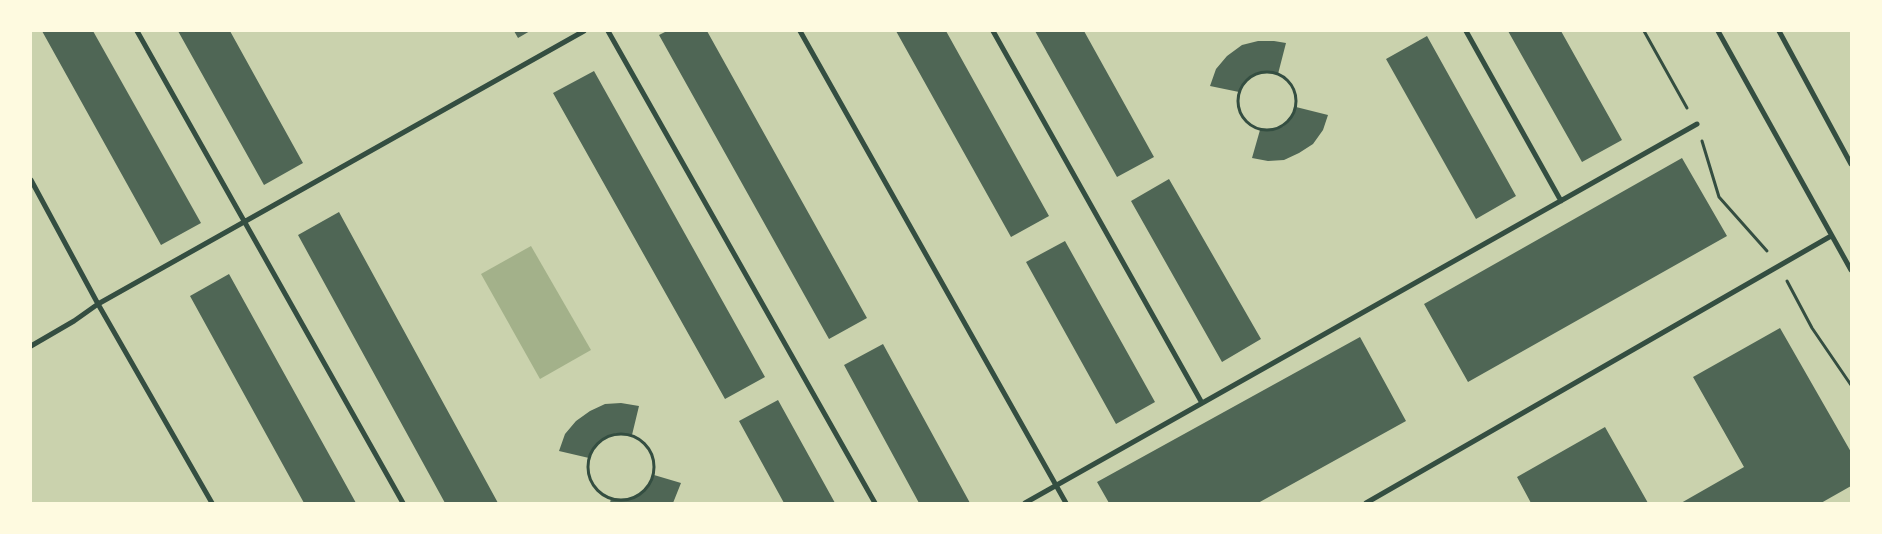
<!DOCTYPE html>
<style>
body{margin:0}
#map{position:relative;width:1882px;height:534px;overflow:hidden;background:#e9edc9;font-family:"Varela Round",sans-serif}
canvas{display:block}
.frame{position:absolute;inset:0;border:32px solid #fefae0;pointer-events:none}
</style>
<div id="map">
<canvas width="1882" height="534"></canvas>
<div class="frame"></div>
</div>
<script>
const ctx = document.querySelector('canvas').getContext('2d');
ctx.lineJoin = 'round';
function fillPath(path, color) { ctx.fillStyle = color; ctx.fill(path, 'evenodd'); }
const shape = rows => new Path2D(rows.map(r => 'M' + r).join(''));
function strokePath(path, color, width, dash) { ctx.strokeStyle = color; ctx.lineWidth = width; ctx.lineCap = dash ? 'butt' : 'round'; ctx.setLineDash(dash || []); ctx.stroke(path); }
const green = shape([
 [31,31,1851,31,1851,503,31,503]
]);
const water = shape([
 [531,246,591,350,540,379,481,274]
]);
const building = shape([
 [42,31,93,31,201,223,161,245],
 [178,31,230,31,303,163,264,185],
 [514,31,530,31,518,38],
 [667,31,707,31,867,318,829,339,659,35],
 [896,31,946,31,1049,216,1011,237],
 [1035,31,1084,31,1154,157,1117,177],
 [1508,31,1561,31,1622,140,1582,162],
 [1427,36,1516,196,1476,219,1386,59],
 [1258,41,1274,41,1286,43,1278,74,1266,72,1257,74,1246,80,1239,92,1210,86,1216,69,1227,56,1242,45],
 [594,71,765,377,725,399,553,93],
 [1296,107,1328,115,1323,130,1313,144,1299,153,1284,160,1268,161,1252,158,1260,130,1273,130,1284,126,1292,117],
 [1682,158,1727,236,1468,382,1424,304],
 [1169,179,1261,339,1222,362,1131,201],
 [339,212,498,503,445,503,298,235],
 [1065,241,1155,402,1116,424,1026,262],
 [229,274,356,503,304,503,190,296],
 [1780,328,1851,452,1851,486,1821,503,1681,503,1744,467,1693,377],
 [1360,337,1406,421,1258,503,1109,503,1097,482],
 [883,344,970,503,919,503,844,365],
 [778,400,835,503,784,503,739,421],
 [621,403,639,406,632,435,617,433,604,438,595,447,589,458,559,451,565,434,576,421,590,411,605,404],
 [1605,427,1648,503,1531,503,1517,477],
 [654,475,681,483,673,503,610,503,611,498,625,500,637,496,647,488]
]);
const path = shape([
 [1644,31,1687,108],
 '1238 101a29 29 0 1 1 58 0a29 29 0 1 1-58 0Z',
 [1702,141,1719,197,1767,251],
 [1787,281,1812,328,1851,385],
 '588 467a33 33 0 1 1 66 0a33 33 0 1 1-66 0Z'
]);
const minor = shape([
 [137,31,403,503],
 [608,31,875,503],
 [800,31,1066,503],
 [993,31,1202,403],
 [1466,31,1561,201],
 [1718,31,1851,270],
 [1779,31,1851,164],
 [31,180,98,304,212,503],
 [31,346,74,321,98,304,584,31],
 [1025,503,1697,124],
 [1366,503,1831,236]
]);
fillPath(green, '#cad2ad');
fillPath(water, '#a3b18a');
fillPath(building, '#4f6655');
strokePath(path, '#344e41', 3);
strokePath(minor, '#344e41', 5);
</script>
